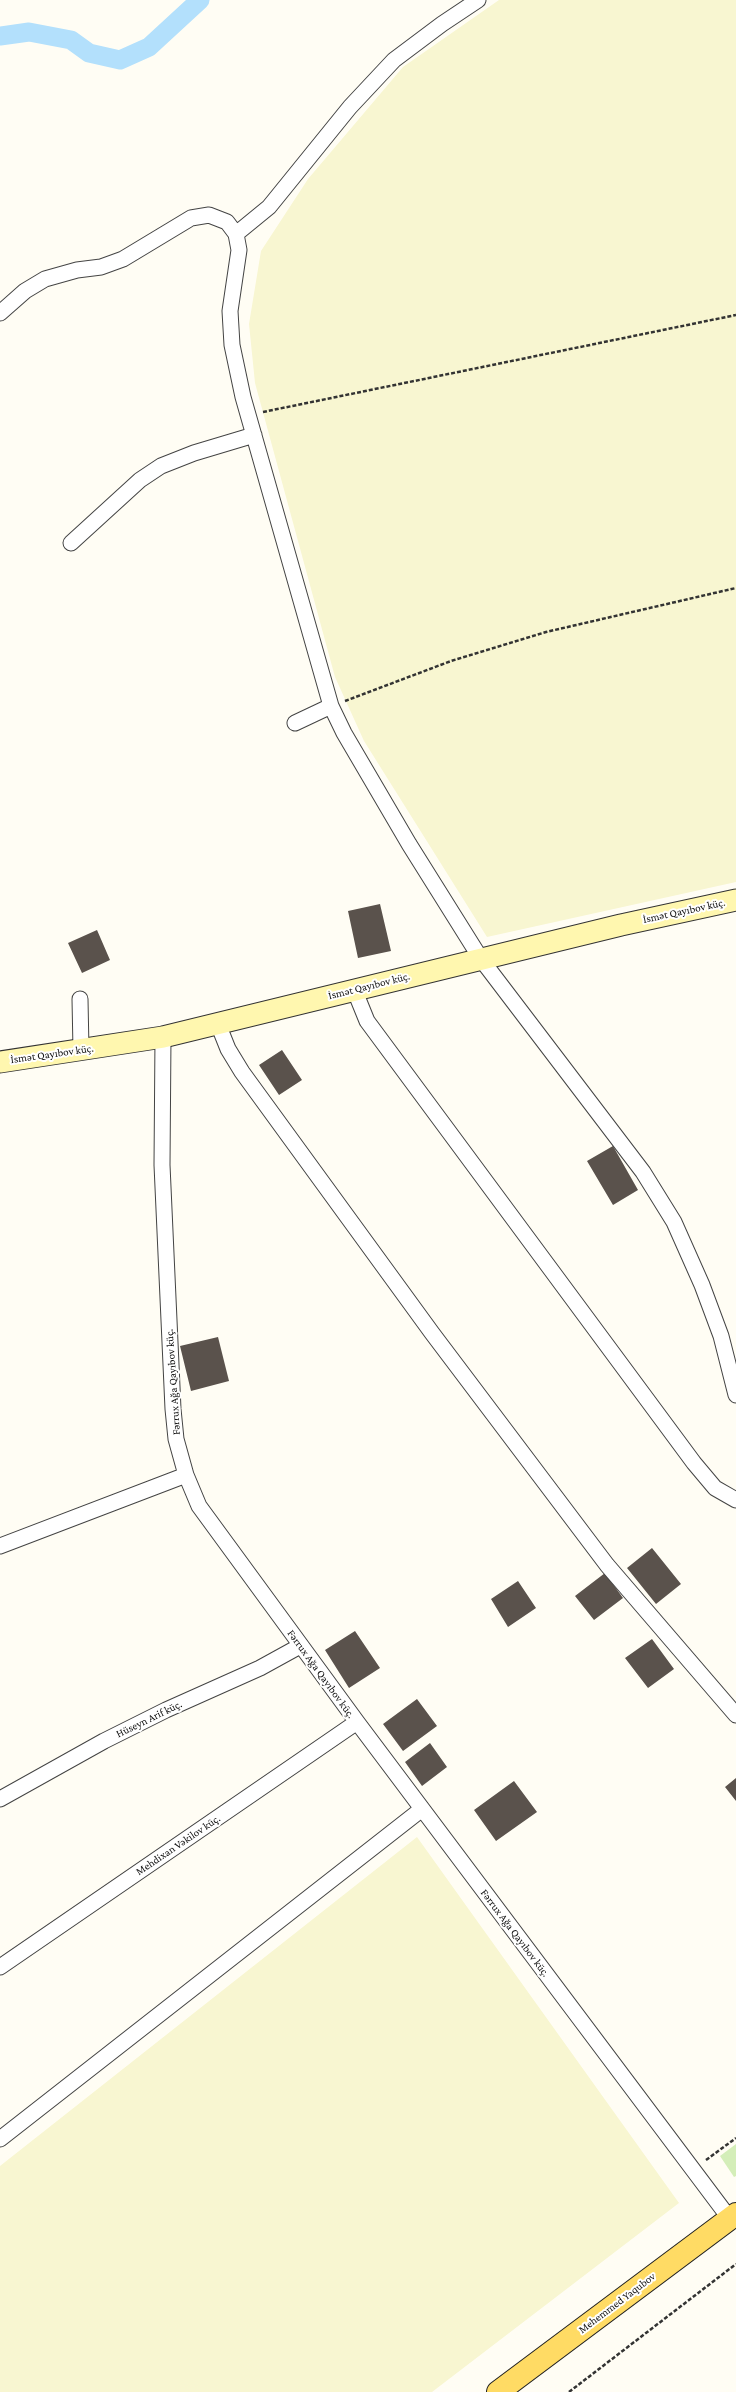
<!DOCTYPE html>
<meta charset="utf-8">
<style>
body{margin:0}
canvas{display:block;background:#fffdf4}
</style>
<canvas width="736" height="2392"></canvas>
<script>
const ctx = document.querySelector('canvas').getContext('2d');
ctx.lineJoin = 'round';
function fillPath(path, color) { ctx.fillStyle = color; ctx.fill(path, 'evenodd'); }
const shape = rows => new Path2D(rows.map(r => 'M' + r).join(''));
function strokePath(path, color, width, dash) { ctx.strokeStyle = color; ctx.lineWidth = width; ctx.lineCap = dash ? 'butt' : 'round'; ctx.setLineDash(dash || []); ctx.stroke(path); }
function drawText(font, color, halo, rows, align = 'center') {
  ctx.font = font + ' "Crimson Pro",serif'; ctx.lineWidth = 4; ctx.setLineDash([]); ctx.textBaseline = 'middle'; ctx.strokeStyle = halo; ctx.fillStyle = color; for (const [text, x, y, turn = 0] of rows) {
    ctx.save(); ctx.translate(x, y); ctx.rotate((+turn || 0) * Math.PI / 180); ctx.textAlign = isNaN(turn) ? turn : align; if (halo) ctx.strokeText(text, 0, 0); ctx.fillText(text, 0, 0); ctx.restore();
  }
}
const farmland = shape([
 [499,0,736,0,736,882,487,937,364,741,335,677,255,383,249,324,261,251,308,179,403,67],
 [417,1837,679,2203,432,2392,0,2392,0,2166]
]);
const green = shape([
 [736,2144,736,2176,734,2177,720,2156]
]);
const canal = shape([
 [0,36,29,32,71,40,89,53,120,60,149,47,200,0]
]);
const building = shape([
 [380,904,391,951,358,958,348,911],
 [97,930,110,960,82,973,68,943],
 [282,1050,302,1080,279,1095,259,1065],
 [613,1146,638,1190,613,1205,587,1161],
 [218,1337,229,1381,191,1391,180,1346],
 [652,1548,681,1584,656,1604,627,1568],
 [605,1573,623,1598,594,1620,575,1596],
 [518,1581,536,1608,508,1627,491,1599],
 [355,1631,380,1668,349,1688,325,1650],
 [652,1639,674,1669,648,1688,625,1658],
 [417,1699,437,1726,403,1751,383,1724],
 [430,1743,447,1767,422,1786,405,1762],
 [736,1778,736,1801,725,1787],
 [514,1781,537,1812,496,1841,474,1810]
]);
const path = shape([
 [263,412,736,315],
 [345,701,451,661,546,632,736,588],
 [706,2160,736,2138],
 [569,2392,736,2264]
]);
const street = shape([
 [236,234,269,207,350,107,394,60,442,24,478,0],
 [0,313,25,291,45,279,77,270,101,267,123,259,191,218,209,215,227,222,236,234,239,250,230,311,232,345,243,397,331,706,344,733,409,844,481,959,643,1172,674,1222,702,1285,721,1336,736,1395],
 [71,543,140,480,161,466,194,453,254,435],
 [295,723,331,706],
 [354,989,367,1021,694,1463,715,1488,736,1500],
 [80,999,81,1050],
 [218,1024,228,1049,242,1072,432,1333,607,1565,736,1715],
 [163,1037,162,1165,173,1409,176,1439,186,1475,199,1506,357,1722,730,2219],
 [0,1546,186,1475],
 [0,1799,104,1741,166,1710,260,1668,300,1646],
 [0,1967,357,1722],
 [0,2139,422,1809]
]);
const secondary = shape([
 [0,1062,163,1037,621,925,736,900]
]);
const primary = shape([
 [498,2392,736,2214]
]);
const streetNames = [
 ["İsmət Qayıbov küç.",684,911,-12],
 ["İsmət Qayıbov küç.",369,986,-14],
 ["İsmət Qayıbov küç.",52,1054,-8],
 ["Fərrux Ağa Qayıbov küç.",173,1382,-94],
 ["Fərrux Ağa Qayıbov küç.",321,1674,54],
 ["Hüseyn Arif küç.",149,1719,-26],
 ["Mehdixan Vəkilov küç.",178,1845,-34],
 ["Fərrux Ağa Qayıbov küç.",515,1933,53],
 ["Mehemmed Yaqubov",617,2303,-37]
];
fillPath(farmland, '#f8f6d1');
fillPath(green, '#d4eeb9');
strokePath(canal, '#b3e0fc', 19);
fillPath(building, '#5a524c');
strokePath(street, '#444', 17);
strokePath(secondary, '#333', 23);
strokePath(primary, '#222', 24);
strokePath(path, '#333', 2.5, [4, 2]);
strokePath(street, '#fff', 15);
strokePath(secondary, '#fff7af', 21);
strokePath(primary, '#ffdb64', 22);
drawText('11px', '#111', '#fff', streetNames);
</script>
